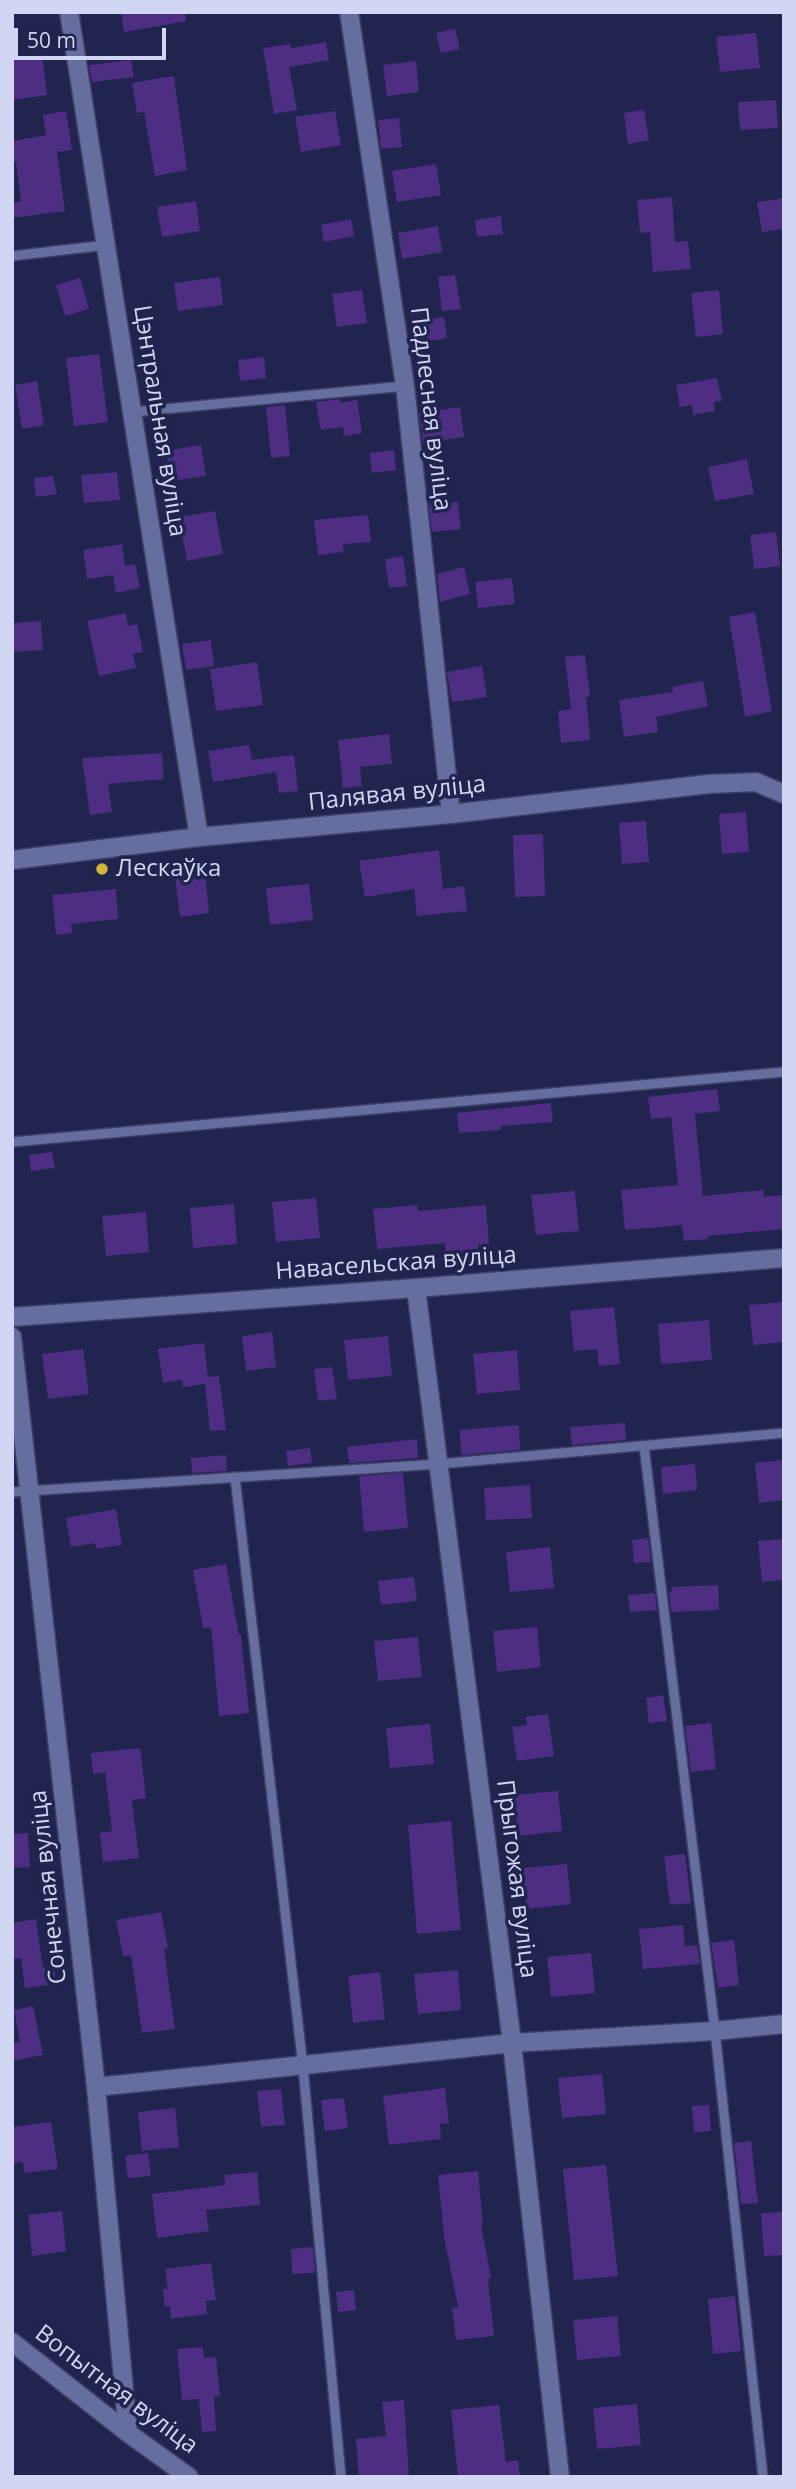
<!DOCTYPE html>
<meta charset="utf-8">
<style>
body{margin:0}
#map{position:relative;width:796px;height:2489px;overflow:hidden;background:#21244f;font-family:"Open Sans",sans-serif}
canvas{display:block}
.frame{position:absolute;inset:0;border:14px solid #d1d7f3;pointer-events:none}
.scale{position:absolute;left:14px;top:28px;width:152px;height:32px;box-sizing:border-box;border:4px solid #d1d7f3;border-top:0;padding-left:9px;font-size:21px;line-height:24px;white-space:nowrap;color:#d1d7f3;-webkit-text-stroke:5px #21244f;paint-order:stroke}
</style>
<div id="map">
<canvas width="796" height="2489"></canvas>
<div class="frame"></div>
<div class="scale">50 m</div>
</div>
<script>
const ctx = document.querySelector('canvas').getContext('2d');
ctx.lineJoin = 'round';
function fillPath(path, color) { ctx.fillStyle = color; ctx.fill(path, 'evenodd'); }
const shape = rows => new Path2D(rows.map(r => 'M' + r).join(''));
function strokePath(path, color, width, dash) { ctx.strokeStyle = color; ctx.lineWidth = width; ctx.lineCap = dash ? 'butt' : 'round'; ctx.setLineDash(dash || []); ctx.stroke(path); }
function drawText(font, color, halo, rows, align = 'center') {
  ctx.font = font + ' "Open Sans",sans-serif'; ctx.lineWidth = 7; ctx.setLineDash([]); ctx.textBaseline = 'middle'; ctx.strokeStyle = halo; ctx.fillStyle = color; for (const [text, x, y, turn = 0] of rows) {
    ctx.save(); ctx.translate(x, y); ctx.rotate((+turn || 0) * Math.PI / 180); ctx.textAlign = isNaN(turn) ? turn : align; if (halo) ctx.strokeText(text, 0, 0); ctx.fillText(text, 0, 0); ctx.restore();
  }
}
const building = shape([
 [121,12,185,12,186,21,124,32],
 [455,29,460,49,441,53,436,33],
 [756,33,760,68,720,72,716,37],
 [326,42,329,60,289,67,297,110,274,114,263,48,290,44,291,48],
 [42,55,47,95,12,100,12,60],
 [131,60,134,77,92,82,89,65],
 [416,61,419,92,387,96,383,65],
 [174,76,187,170,155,176,144,112,137,113,132,83],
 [776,100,778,128,740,130,738,102],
 [644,110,649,140,628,144,624,113],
 [66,111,72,150,57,152,65,211,12,218,12,203,21,201,16,162,12,162,12,141,46,135,43,115],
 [335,111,341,145,301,152,295,117],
 [399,118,402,147,381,149,378,120],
 [436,164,441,195,397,202,392,171],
 [672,197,675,242,688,241,691,269,653,272,650,232,640,233,637,200],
 [784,198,784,229,762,232,757,202],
 [196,201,200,231,162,237,157,207],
 [501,216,503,234,477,237,475,220],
 [351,219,354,236,324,242,321,225],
 [438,226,442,252,402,259,398,233],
 [455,275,461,309,442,311,438,277],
 [220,277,223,305,178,311,174,283],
 [80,278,89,309,65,316,56,285],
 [362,290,367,323,337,327,332,294],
 [719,290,723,334,696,337,691,293],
 [444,317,447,338,414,343,411,321],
 [99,354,108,422,74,426,66,358],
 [264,357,266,378,240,381,238,360],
 [717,378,722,401,714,402,715,411,693,415,692,405,680,407,676,385],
 [37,381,44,425,22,429,15,385],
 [340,399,341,403,357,400,362,433,344,436,343,427,321,430,316,402],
 [285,405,290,456,271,458,266,407],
 [460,407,464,437,423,443,419,413],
 [201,445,206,476,171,481,166,451],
 [394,450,396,470,372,473,370,453],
 [747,459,754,494,715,501,708,467],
 [117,472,120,500,84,503,81,475],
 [53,476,57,494,36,497,34,478],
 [458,502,461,529,432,532,429,505],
 [215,511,223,554,187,561,179,517],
 [368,515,371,542,343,544,344,552,318,555,314,520],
 [776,532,780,566,754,569,750,535],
 [122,544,125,566,135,564,140,588,116,593,113,575,87,579,83,550],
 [403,556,407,586,389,588,385,559],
 [464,567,470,594,440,602,437,574],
 [512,578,515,604,478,608,475,582],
 [755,612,772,711,745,717,729,617],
 [126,613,128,626,137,624,143,652,133,654,136,668,99,676,87,621],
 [41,621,43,650,12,652,12,623],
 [211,640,214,666,186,670,182,644],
 [585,655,590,696,586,697,590,740,561,743,558,711,571,709,565,657],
 [257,662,263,705,216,711,210,669],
 [482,666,487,697,452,702,447,672],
 [703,681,708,706,656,717,658,732,624,737,619,700,673,692,672,687],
 [389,734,392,764,360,767,362,786,343,788,338,740],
 [249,745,252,760,294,755,298,791,279,793,276,772,213,782,208,751],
 [162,753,164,779,108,784,112,812,90,815,82,758],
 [746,812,749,852,722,854,719,814],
 [646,821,649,862,622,864,619,823],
 [543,834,545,896,515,897,513,835],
 [439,850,443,889,464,886,467,911,417,916,414,889,365,897,359,861],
 [205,873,209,913,180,917,175,877],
 [309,884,313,920,270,925,266,888],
 [116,889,118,919,71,924,72,933,56,935,52,895],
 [717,1089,720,1111,695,1114,703,1196,763,1190,764,1197,784,1195,784,1229,707,1236,708,1239,684,1241,682,1225,625,1230,621,1190,678,1185,671,1117,651,1119,648,1097],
 [551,1103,553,1122,501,1126,501,1130,459,1133,457,1113],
 [52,1152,55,1168,31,1171,29,1155],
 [575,1191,579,1231,536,1235,531,1195],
 [316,1198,320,1238,276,1242,272,1202],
 [234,1204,237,1244,193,1248,190,1208],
 [417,1205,418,1211,486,1205,489,1244,478,1245,478,1254,446,1256,445,1243,377,1249,373,1209],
 [146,1212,149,1252,106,1256,102,1216],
 [784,1302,784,1342,753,1345,749,1305],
 [614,1307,620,1364,599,1366,597,1349,574,1351,570,1311],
 [709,1320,712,1360,661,1364,658,1324],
 [272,1332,276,1367,246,1371,242,1336],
 [388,1336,392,1376,348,1380,344,1340],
 [204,1343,208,1377,219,1376,226,1430,210,1431,205,1384,183,1387,182,1380,163,1383,158,1349],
 [83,1349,89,1394,48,1399,42,1354],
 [517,1350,520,1390,477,1394,473,1354],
 [332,1367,337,1399,318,1401,314,1369],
 [625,1423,626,1440,572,1445,570,1427],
 [519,1425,520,1450,461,1455,460,1430],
 [417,1439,418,1458,349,1463,347,1447],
 [310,1448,312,1463,288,1466,286,1451],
 [226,1455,227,1471,192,1473,191,1458],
 [784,1460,784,1500,759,1503,755,1463],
 [695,1464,697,1490,663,1494,661,1467],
 [403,1473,408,1528,364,1532,359,1476],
 [530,1485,532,1518,486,1520,484,1488],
 [116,1509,122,1545,96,1549,95,1543,71,1547,66,1518],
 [648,1538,651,1562,634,1563,632,1540],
 [784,1539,784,1580,762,1582,758,1541],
 [550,1547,554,1588,510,1592,506,1552],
 [226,1564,239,1635,241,1635,249,1713,219,1716,211,1627,203,1628,193,1570],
 [414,1577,417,1601,381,1605,378,1581],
 [718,1585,719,1610,673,1612,671,1609,669,1592,672,1592,671,1587],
 [655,1593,657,1610,630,1612,628,1595],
 [537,1627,541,1667,497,1672,493,1631],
 [418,1637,422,1677,378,1681,374,1641],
 [663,1695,667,1721,649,1723,646,1698],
 [548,1714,554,1756,517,1761,512,1727,527,1725,526,1717],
 [711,1723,716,1769,691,1772,685,1726],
 [430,1724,434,1764,390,1768,386,1728],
 [140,1748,146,1798,132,1800,139,1858,103,1862,100,1833,112,1831,105,1772,93,1774,91,1753],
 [558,1791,562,1831,518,1836,514,1795],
 [451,1821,461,1930,417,1934,408,1825],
 [28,1833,30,1867,12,1868,12,1834],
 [685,1854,691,1903,670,1905,664,1856],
 [567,1864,571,1904,527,1909,523,1868],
 [161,1912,168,1948,164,1949,175,2029,142,2033,131,1955,123,1956,116,1920],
 [36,1919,43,1968,54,1966,56,1984,25,1988,21,1958,12,1959,12,1923],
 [683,1925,685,1946,697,1945,700,1964,643,1969,639,1929],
 [734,1940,739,1985,718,1988,711,1943],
 [591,1953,595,1993,551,1997,547,1957],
 [458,1970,461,2010,418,2014,414,1974],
 [380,1972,385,2019,353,2023,348,1976],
 [33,2006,43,2055,12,2061,12,2043,20,2041,14,2010],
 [602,2074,606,2114,562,2118,558,2078],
 [445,2088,449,2123,440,2124,441,2139,389,2145,383,2096],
 [281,2089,285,2125,261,2127,257,2091],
 [344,2098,348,2128,325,2131,321,2100],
 [709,2105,711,2131,694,2132,692,2106],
 [175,2108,179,2147,142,2151,138,2112],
 [51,2122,58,2169,24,2173,23,2162,12,2163,12,2127],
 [751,2141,758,2203,741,2204,734,2143],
 [148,2153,151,2176,128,2178,125,2156],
 [606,2165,618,2276,574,2280,563,2169],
 [478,2171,483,2225,481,2225,491,2278,488,2279,494,2336,456,2340,452,2308,458,2307,444,2236,438,2175],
 [257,2172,260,2205,206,2210,209,2231,157,2238,152,2194,225,2185,224,2175],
 [62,2211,66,2251,32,2256,28,2215],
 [784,2212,784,2255,764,2256,761,2213],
 [313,2247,315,2273,292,2274,291,2249],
 [211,2263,216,2300,206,2301,207,2314,171,2319,170,2306,165,2307,163,2289,168,2289,165,2269],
 [354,2290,356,2310,338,2312,336,2292],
 [735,2296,741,2351,713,2354,708,2299],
 [617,2316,621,2356,577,2360,573,2320],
 [203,2347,204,2358,216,2357,220,2396,214,2397,216,2431,202,2432,199,2399,182,2400,177,2349],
 [404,2400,409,2477,359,2477,356,2439,386,2436,382,2402],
 [637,2404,641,2445,597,2449,593,2408],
 [499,2405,506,2462,518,2460,520,2477,458,2477,451,2410]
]);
const service = shape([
 [12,256,106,245],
 [133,412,405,386],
 [12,1142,784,1072],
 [644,1446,715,2031,763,2477],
 [235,1477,303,2067,341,2477],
 [12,1492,439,1464,784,1433]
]);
const minor = shape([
 [69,12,199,837],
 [349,12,405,386,451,814],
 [416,1288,512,2043,560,2477],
 [12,1317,416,1288,784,1258],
 [12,1337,96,2087,128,2433],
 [96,2087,512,2043,715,2031,784,2024],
 [12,2342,128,2433,189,2477]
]);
const secondary = shape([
 [12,860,199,837,451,814,709,784,756,782,784,794]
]);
const markers = [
 [102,869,7,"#d2b736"]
];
const streetNames = [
 ["Падлесная вуліца",430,409,83],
 ["Цэнтральная вуліца",159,421,81],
 ["Палявая вуліца",397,794,-6],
 ["Навасельская вуліца",396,1264,-4],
 ["Прыгожая вуліца",516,1879,83],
 ["Сонечная вуліца",49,1887,-96],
 ["Вопытная вуліца",116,2390,37]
];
const poiNames = [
 ["Лескаўка",116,869]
];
fillPath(building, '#4d2e82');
strokePath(service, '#3f4066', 12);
strokePath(minor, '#3f4066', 21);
strokePath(secondary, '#3f4066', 21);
strokePath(service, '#666d9f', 9);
strokePath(minor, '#666d9f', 18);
strokePath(secondary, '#666d9f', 18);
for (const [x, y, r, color] of markers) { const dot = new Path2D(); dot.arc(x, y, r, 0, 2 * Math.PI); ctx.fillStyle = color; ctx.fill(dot); strokePath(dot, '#21244f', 2.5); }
drawText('24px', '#d1d7f3', '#21244f', streetNames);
drawText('24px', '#d1d7f3', '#21244f', poiNames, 'left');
</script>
